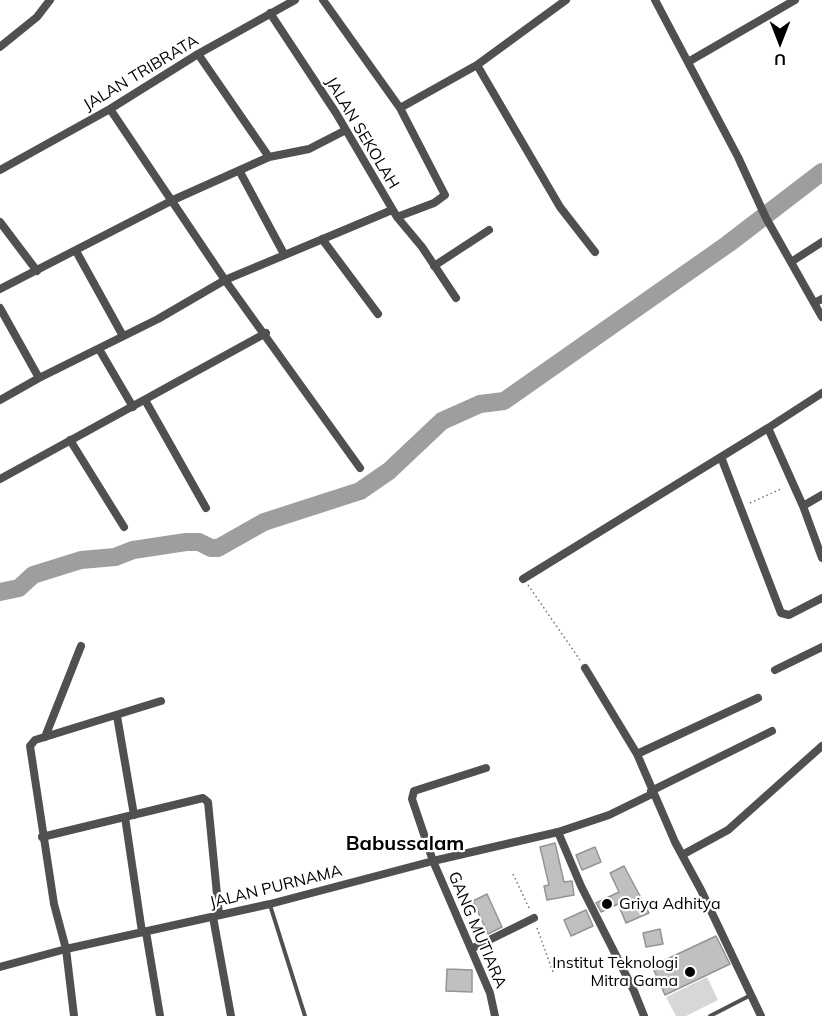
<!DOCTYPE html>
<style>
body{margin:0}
#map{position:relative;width:822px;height:1016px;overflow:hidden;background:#fff;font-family:Mulish,sans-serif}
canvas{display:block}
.north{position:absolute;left:750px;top:12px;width:60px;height:60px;-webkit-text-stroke:4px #fff;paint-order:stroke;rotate:180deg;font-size:16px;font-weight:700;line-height:24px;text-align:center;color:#000}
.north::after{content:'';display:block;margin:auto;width:21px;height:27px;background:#000;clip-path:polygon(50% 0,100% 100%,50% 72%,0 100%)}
</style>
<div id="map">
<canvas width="822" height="1016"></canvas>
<div class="north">U</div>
</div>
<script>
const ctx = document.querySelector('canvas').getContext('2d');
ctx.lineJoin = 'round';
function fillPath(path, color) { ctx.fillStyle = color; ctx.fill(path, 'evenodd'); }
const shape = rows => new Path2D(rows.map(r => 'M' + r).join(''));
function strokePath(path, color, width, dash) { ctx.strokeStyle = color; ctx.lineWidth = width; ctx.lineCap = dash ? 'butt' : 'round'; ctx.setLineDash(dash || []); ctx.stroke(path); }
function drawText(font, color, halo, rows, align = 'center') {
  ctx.font = font + ' Mulish,sans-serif'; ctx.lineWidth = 4.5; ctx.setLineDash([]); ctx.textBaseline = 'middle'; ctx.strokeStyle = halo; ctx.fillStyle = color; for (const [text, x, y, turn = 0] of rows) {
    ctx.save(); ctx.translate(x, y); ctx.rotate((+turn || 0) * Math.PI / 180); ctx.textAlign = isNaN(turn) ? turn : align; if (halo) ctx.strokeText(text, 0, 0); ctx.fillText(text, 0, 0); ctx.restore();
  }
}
const green = shape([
 [707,977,718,1000,686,1016,676,1016,666,997]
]);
const river = shape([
 [0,592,19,588,33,575,81,560,115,557,133,550,186,542,199,542,211,548,218,548,264,522,360,491,389,471,442,421,480,404,504,401,728,244,822,172]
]);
const building = shape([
 [555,843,564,882,572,881,574,895,547,900,544,886,549,885,540,847,555,843],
 [595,847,601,862,582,870,576,855,595,847],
 [624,866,649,913,626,923,618,904,601,912,596,903,619,892,610,873,624,866],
 [487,894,502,927,488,934,473,901,487,894],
 [586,910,593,926,571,936,564,920,586,910],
 [660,929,663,944,646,947,643,933,660,929],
 [716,936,730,964,665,995,652,966,716,936],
 [447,969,472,970,472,992,446,991,447,969]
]);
const path = shape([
 [750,503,783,488],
 [528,585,580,660],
 [513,874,530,910],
 [537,928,553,972]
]);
const lane = shape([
 [270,905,305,1016],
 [710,1016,751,995]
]);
const street = shape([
 [323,0,400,108,477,65,566,0],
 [655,0,738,157,766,218,822,317],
 [270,13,336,113,397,217,422,247,456,298],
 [0,47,37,17,50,0],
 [688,62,795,0],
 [477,65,560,207,595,252],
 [110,109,225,280,360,468],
 [269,157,309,149,346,130],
 [0,170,110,109,198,54,295,0],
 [240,172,284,254],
 [397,217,434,203,445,195,400,108],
 [0,222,37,271],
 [322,239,378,314],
 [76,251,123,336],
 [791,262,822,242],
 [434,266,489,230],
 [0,289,173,200,269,157,198,54],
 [814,303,822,299],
 [0,308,39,378],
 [99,349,133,407],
 [822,393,768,428,803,506,822,558],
 [0,400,39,378,158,319,225,280,392,210],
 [145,400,206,508],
 [70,440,124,527],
 [721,457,781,613,789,615,822,598],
 [0,479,266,333],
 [803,506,822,495],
 [523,579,768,428],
 [585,668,637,754,675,842,701,890,761,1016],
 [775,670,822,647],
 [117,716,134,815],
 [45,737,81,646],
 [637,754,758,698],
 [486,768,414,791,412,799,433,861,490,993,495,1016],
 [651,791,772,731],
 [125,817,142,932],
 [558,832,581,886,634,991,644,1016],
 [42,837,203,798,208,802,219,915],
 [682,855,728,830,822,746],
 [213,917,231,1016],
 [146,932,160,1016],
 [471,949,534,918],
 [0,967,66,949,270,904,433,861,558,832,609,815,652,794],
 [74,1016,66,949,54,904,30,746,35,740,161,701]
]);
const markers = [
 [607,904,6,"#000"],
 [690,972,6,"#000"]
];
const streetNames = [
 ["JALAN TRIBRATA",141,73,-31],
 ["JALAN SEKOLAH",362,133,59],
 ["JALAN PURNAMA",276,887,-14],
 ["GANG MUTIARA",477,930,67]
];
const poiNames = [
 ["Griya Adhitya",619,904],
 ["Institut Teknologi",678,963,"right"],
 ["Mitra Gama",678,981,"right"]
];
const quarterNames = [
 ["Babussalam",405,844]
];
fillPath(green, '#d7d7d7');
strokePath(river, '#9e9e9e', 18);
fillPath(building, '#c0c0c0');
strokePath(building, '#949494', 1.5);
strokePath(path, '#727272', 1.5, [1.5, 3]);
strokePath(lane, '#505050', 4);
strokePath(street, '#505050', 8);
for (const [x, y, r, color] of markers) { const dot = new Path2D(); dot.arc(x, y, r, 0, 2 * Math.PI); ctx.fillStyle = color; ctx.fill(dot); strokePath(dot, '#fff', 2); }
drawText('16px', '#000', '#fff', streetNames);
drawText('16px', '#000', '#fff', poiNames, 'left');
drawText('bold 20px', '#000', '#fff', quarterNames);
</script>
